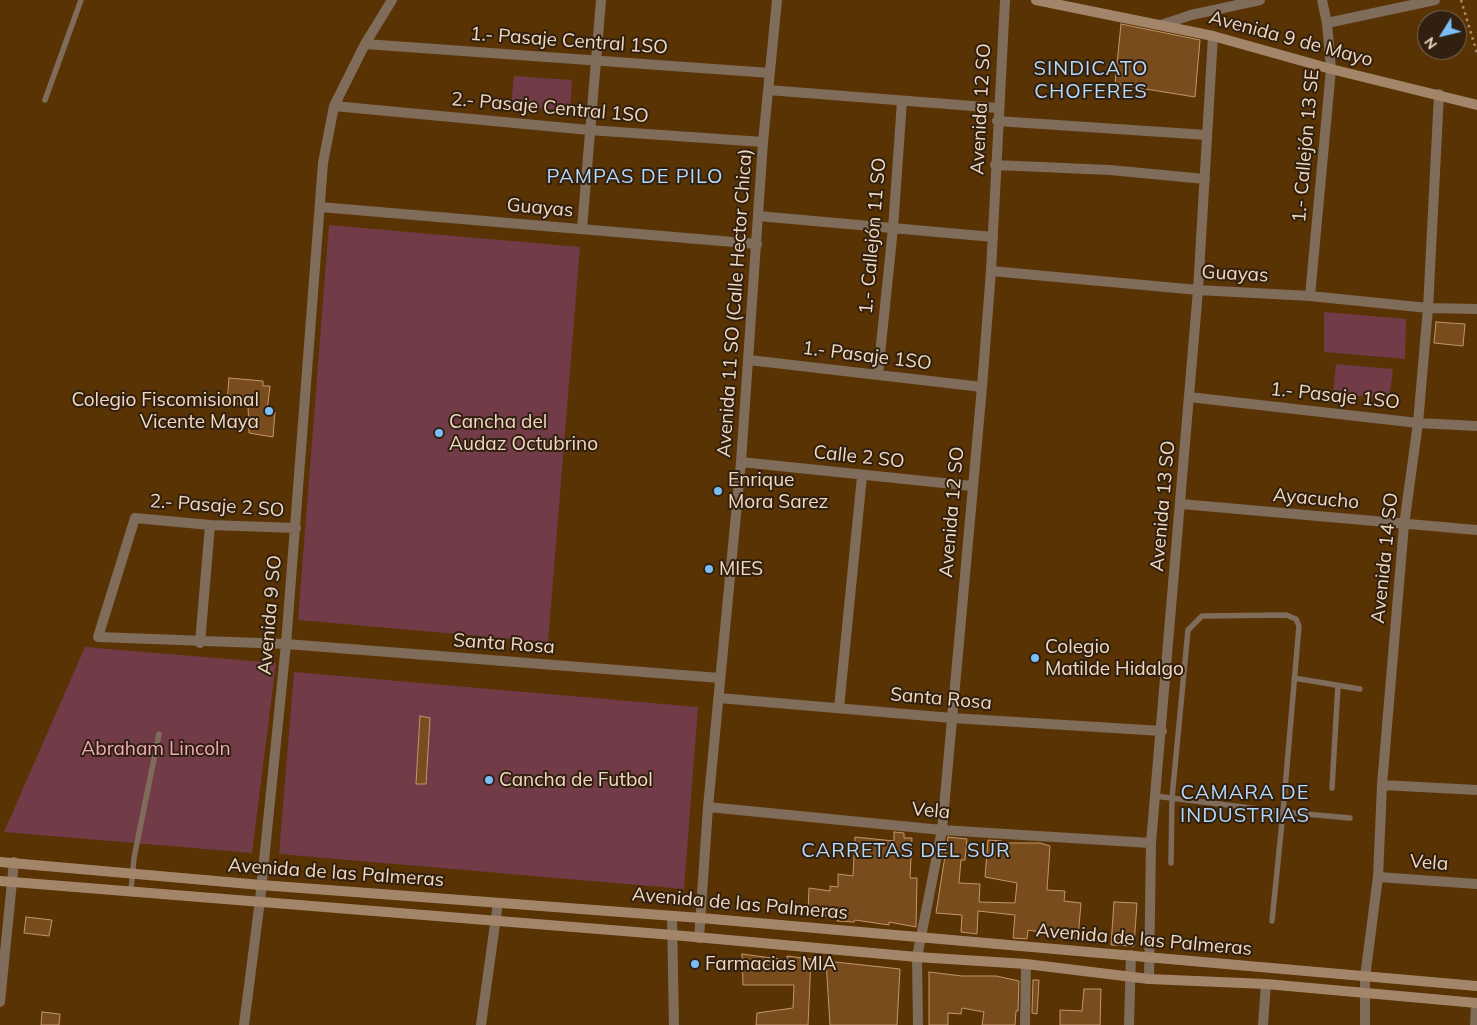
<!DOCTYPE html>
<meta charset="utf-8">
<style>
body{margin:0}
#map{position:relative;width:1477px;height:1025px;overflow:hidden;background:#593304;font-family:Mulish,sans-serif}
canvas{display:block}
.north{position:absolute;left:1417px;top:10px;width:50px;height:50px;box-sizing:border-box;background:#31200f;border:1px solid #7d6a57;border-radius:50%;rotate:234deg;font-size:14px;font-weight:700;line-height:20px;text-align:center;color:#f0d9c3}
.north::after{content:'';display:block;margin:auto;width:18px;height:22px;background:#7abff8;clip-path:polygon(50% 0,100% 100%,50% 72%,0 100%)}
</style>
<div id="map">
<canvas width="1477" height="1025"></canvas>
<div class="north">N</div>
</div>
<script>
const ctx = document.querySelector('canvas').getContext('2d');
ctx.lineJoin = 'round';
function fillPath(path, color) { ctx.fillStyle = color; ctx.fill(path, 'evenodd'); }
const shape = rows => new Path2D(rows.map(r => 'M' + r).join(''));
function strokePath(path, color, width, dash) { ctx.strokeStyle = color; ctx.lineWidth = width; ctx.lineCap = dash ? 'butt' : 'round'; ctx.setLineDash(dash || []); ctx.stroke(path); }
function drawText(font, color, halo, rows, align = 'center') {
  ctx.font = font + ' Mulish,sans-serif'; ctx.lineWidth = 4; ctx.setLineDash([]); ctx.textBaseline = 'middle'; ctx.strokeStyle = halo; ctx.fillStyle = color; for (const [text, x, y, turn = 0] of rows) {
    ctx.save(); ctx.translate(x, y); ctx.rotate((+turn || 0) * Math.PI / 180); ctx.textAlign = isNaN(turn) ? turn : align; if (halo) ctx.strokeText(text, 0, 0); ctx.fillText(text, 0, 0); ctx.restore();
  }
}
const green = shape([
 [514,76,572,80,570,110,511,107],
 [329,225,580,247,548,642,298,620],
 [1324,312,1406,319,1405,359,1324,352],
 [1336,364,1393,369,1389,399,1333,393],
 [85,647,276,663,252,853,4,832],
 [294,672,698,707,684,889,279,854]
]);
const building = shape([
 [1121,24,1200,40,1195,97,1115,84,1121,24],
 [1436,322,1465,324,1463,346,1434,343,1436,322],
 [229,378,263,381,263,386,270,386,267,411,275,412,273,437,249,433,248,405,227,403,229,378],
 [420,716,430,718,426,784,416,784,420,716],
 [894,832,904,833,904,838,912,838,910,878,917,878,916,927,889,922,889,925,855,920,854,922,837,921,838,917,808,914,809,888,830,891,830,886,838,887,838,874,853,876,855,837,894,841,894,832],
 [948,837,967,839,965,860,961,860,959,883,980,884,979,902,1015,903,1017,883,985,877,988,840,1002,841,1001,843,1040,843,1050,846,1047,890,1065,891,1064,901,1081,903,1078,938,1028,930,1027,939,1013,938,1015,915,978,911,977,934,961,932,962,915,936,913,948,837],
 [1114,902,1137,903,1134,946,1111,945,1114,902],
 [26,917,52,920,49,936,24,933,26,917],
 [742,954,787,960,787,956,811,959,808,1025,756,1025,757,1013,793,1008,794,985,743,985,742,954],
 [826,961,900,969,897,1025,830,1025,826,961],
 [929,972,962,976,996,976,1019,981,1018,1011,1016,1011,1015,1025,982,1025,984,1012,962,1008,961,1014,948,1013,948,1025,929,1025,929,972],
 [1033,980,1039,980,1037,1014,1032,1013,1033,980],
 [1084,989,1101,989,1100,1025,1060,1025,1060,1010,1082,1011,1084,989],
 [42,1012,60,1014,59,1025,41,1025,42,1012]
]);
const path = shape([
 [1461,0,1477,53]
]);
const lane = shape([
 [45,100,81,0],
 [1294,678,1360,689],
 [1332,788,1338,685],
 [1155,796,1283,812,1272,921],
 [1171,863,1172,798,1188,630,1202,616,1286,615,1296,619,1299,626,1283,812,1350,818],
 [131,890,134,858,159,734]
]);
const street = shape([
 [1327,23,1435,0],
 [1161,25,1191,15,1260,0],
 [365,44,770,73],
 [768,90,998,108],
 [334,106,589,130,763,142],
 [997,121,1207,135],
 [995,165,1110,170,1205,179],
 [320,207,757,244],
 [758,216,993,237],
 [582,229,601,0],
 [991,271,1198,290,1310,296,1428,308,1477,309],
 [1310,296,1331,69,1327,23,1322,0],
 [749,360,982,387],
 [878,374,893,228,902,101],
 [1189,397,1418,423,1477,426],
 [741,462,972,486],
 [1181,504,1477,530],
 [296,528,210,525,135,518,98,637,286,644,720,678],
 [200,643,210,525],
 [719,698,952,718,1162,731],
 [839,708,862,476],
 [1382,785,1477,790],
 [708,807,942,830,1151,843],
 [1378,877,1477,884],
 [672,916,674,1025],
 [699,938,708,807,741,462,763,142,777,0],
 [1149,979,1151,843,1198,290,1213,36],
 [0,1002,14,862],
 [244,1025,260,900,286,644,323,163,334,106,365,44,392,0],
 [481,1025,498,903],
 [918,1025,917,957,942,830,982,387,991,271,1005,0],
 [1025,1025,1026,964],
 [1129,1025,1131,955],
 [1263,1025,1266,984],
 [1365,1025,1365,977,1378,877,1382,785,1404,525,1418,423,1428,308,1439,94],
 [1475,1025,1476,1003]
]);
const secondary = shape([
 [1036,0,1213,36,1331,69,1477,105],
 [0,862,261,885,701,918,1477,986],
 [0,881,673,935,917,957,1026,964,1149,979,1266,984,1477,1003]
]);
const markers = [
 [269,411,5,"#7abff8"],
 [439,433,5,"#7abff8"],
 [718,491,5,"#7abff8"],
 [709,569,5,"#7abff8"],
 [1035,658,5,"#7abff8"],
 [489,780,5,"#7abff8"],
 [695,964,5,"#7abff8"]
];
const streetNames = [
 ["Avenida 9 de Mayo",1291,39,15],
 ["1.- Pasaje Central 1SO",569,41,4],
 ["2.- Pasaje Central 1SO",550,108,5],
 ["Avenida 12 SO",981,109,-87],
 ["1.- Callejón 13 SE",1306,146,-85],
 ["Guayas",540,208,5],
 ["1.- Callejón 11 SO",873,236,-85],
 ["Guayas",1235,274,3],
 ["Avenida 11 SO (Calle Hector Chica)",735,303,-86],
 ["1.- Pasaje 1SO",867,356,7],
 ["1.- Pasaje 1SO",1335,396,6],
 ["Calle 2 SO",859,457,6],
 ["Ayacucho",1316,499,5],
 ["2.- Pasaje 2 SO",217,506,4],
 ["Avenida 13 SO",1163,506,-85],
 ["Avenida 12 SO",952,512,-85],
 ["Avenida 14 SO",1385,558,-84],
 ["Avenida 9 SO",270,615,-85],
 ["Santa Rosa",504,644,4],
 ["Santa Rosa",941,699,5],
 ["Vela",931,811,5],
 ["Vela",1429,863,4],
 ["Avenida de las Palmeras",336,873,4],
 ["Avenida de las Palmeras",740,904,5],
 ["Avenida de las Palmeras",1144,940,5]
];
const poiNames = [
 ["Colegio Fiscomisional",259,400,"right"],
 ["Vicente Maya",259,422,"right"],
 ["Cancha del",449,422],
 ["Audaz Octubrino",449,444],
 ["Enrique",728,480],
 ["Mora Sarez",728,502],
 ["MIES",719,569],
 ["Colegio",1045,647],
 ["Matilde Hidalgo",1045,669],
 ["Cancha de Futbol",499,780],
 ["Farmacias MIA",705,964]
];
const parkNames = [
 ["Abraham Lincoln",156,749]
];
const neighbourhoodNames = [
 ["SINDICATO",1091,69],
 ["CHOFERES",1091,92],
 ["PAMPAS DE PILO",635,177],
 ["CAMARA DE",1245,793],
 ["INDUSTRIAS",1245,816],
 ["CARRETAS DEL SUR",906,851]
];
fillPath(green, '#713b48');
fillPath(building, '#784c1c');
strokePath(building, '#c2966b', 1);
strokePath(path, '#a98b69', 2.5, [2.5, 4]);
strokePath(lane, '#7f6c5b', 5.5);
strokePath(street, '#7f6c5b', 10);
strokePath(secondary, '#a3866a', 10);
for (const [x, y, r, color] of markers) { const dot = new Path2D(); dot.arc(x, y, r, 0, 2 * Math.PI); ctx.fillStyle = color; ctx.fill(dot); strokePath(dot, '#31200f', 2); }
drawText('19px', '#f0d9c3', '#31200f', streetNames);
drawText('19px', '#f0d9c3', '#31200f', poiNames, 'left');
drawText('19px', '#f1acbb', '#31200f', parkNames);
ctx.letterSpacing = '1px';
drawText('20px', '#b4d9fa', '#31200f', neighbourhoodNames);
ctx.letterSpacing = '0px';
</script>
